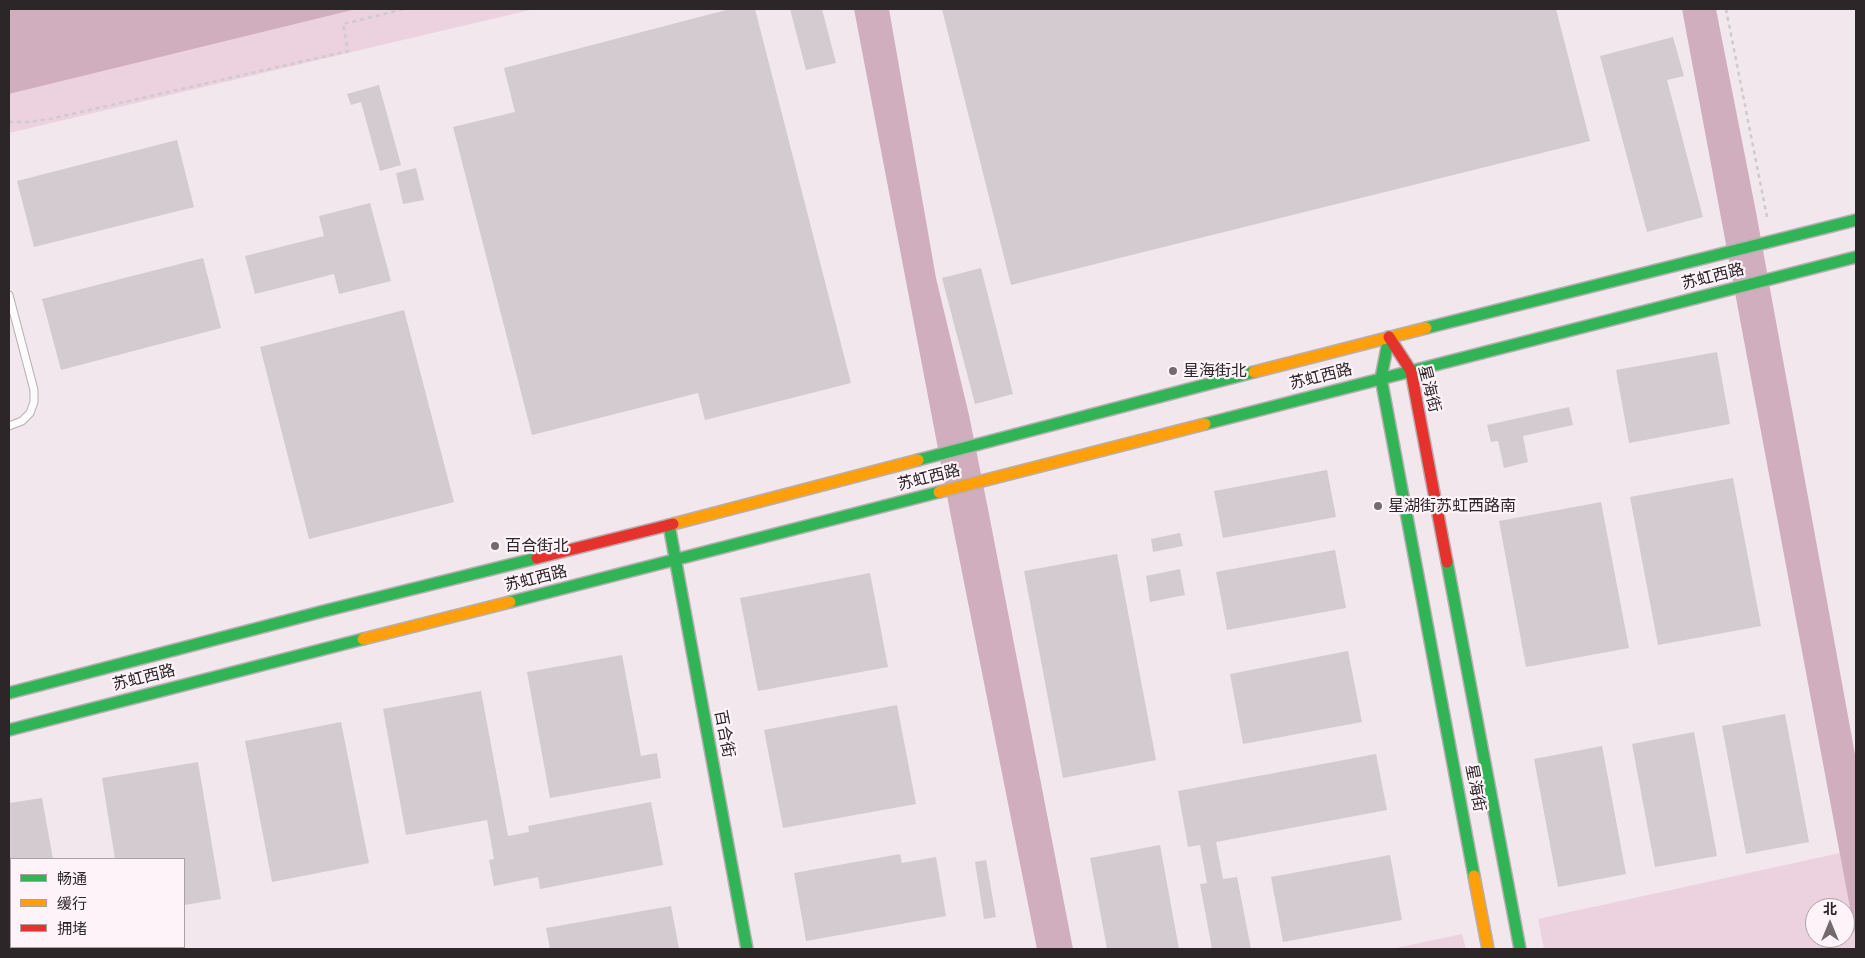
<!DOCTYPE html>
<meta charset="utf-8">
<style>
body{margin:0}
#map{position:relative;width:1865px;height:958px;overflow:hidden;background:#f2e7ec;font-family:"Libre Baskerville","Noto Sans SC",serif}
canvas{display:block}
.frame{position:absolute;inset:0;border:10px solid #2d2629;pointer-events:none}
.legend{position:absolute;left:10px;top:858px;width:175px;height:90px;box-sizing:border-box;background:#fef3f8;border:1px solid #aaa1a5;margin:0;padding:6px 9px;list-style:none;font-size:15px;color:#2d2629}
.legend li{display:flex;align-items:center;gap:10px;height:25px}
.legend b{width:25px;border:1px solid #aaa1a5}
.north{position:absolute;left:1805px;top:898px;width:50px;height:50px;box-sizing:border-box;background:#fef3f8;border:1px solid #aaa1a5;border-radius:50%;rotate:0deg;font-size:14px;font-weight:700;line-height:20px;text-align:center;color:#2d2629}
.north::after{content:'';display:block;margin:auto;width:18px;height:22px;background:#726a6d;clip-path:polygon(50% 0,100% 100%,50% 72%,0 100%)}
</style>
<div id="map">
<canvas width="1865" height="958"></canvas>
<div class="frame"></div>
<ul class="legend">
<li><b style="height:6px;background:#30b455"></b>畅通</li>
<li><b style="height:6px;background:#ff9f0a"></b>缓行</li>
<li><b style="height:6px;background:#e5322d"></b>拥堵</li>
</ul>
<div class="north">北</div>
</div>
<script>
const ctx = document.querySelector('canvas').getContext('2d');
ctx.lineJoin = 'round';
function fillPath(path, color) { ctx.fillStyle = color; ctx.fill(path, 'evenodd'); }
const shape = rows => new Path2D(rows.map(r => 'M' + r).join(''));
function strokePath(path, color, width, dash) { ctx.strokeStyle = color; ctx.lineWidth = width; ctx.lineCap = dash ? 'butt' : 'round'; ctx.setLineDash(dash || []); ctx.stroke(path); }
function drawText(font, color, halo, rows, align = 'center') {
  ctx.font = font + ' "Libre Baskerville","Noto Sans SC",serif'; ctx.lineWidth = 4.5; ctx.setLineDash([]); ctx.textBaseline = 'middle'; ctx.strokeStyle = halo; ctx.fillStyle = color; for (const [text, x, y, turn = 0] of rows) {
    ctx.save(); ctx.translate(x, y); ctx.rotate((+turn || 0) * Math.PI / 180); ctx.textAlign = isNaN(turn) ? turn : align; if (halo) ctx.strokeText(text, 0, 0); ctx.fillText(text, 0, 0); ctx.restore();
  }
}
const green = shape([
 [358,9,534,9,9,133,9,94],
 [1840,853,1856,940,1856,949,1544,949,1538,919],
 [1815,908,1845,908,1845,938,1815,938],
 [1462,934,1466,949,1391,949]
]);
const water = shape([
 [9,9,357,9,9,94],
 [854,9,889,9,936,278,969,415,988,509,1073,949,1037,949,952,522],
 [1682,9,1716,9,1756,212,1856,760,1856,940]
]);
const building = shape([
 [730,9,755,9,851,383,705,420,698,393,532,435,453,127,515,112,504,68],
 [790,9,822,9,836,63,806,70],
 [942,9,1556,9,1590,141,1011,285],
 [1673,37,1684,76,1667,80,1703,217,1647,232,1600,56],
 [379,85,401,165,380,171,361,102,351,105,347,94],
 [177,140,194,207,34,247,17,181],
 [416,168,424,200,403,204,396,173],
 [370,203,391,281,339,294,334,274,255,294,245,256,324,236,319,216],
 [203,258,221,328,61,370,42,299],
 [981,268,1013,394,975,404,942,278],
 [404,310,454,502,309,539,260,347],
 [1717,352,1730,424,1629,443,1616,370],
 [1569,407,1573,425,1523,436,1528,462,1504,468,1498,441,1491,442,1487,425],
 [1327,470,1336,517,1223,538,1214,491],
 [1733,478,1761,626,1658,645,1630,497],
 [1601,502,1629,648,1526,667,1499,521],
 [1180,533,1183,546,1153,552,1151,539],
 [1335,550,1346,608,1227,630,1216,572],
 [1117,554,1156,760,1063,778,1024,571],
 [1180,569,1185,595,1150,602,1146,576],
 [870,573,888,667,758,691,740,598],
 [1348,651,1362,722,1243,744,1230,674],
 [622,655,641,756,657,753,661,778,550,798,527,672],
 [481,691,508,836,529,832,528,826,651,802,663,865,540,889,538,877,494,886,489,860,494,859,487,820,406,835,383,709],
 [897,705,916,804,783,828,764,730],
 [1785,714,1809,842,1746,854,1722,726],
 [341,722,369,863,272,882,245,741],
 [1694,732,1717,856,1655,867,1632,744],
 [1602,746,1626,874,1558,887,1534,759],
 [1376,754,1387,810,1216,842,1223,879,1237,877,1251,949,1212,949,1200,884,1207,883,1200,845,1188,847,1178,791],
 [198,762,221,899,184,905,184,859,115,859,102,778],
 [42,798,53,859,9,859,9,803],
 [1160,845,1179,949,1107,949,1090,858],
 [900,854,902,863,936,857,946,916,806,941,794,873],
 [1390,855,1402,920,1283,942,1271,877],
 [986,860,996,917,984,919,975,862],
 [671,906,679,949,550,949,546,928]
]);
const path = shape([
 [1726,9,1767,217],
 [9,122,28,122,50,119,348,51,343,24,404,9]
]);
const lane = shape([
 [9,295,34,390,34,402,30,413,22,421,9,426]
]);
const fast = shape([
 [1426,328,1856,220],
 [1389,337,1381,378,1474,876],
 [1205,424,1856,257],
 [918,460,1254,372],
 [669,525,747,949],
 [1447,562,1520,949],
 [510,602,939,492],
 [9,693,324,611,537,558],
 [9,730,363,639]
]);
const slow = shape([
 [1254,372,1426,328],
 [939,492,1205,424],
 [673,524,918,460],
 [363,639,510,602],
 [1474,876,1488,949]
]);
const jam = shape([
 [1389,337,1411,371,1447,562],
 [537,558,673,524]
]);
const markers = [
 [1173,371,5,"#726a6d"],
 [1378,506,5,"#726a6d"],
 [495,546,5,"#726a6d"]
];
const streetNames = [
 ["苏虹西路",1713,277,-14],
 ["苏虹西路",1321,377,-14],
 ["星海街",1429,389,76],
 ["苏虹西路",929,478,-14],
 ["苏虹西路",536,579,-14],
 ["苏虹西路",144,678,-14],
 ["百合街",724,734,79],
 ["星海街",1475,788,79]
];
const poiNames = [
 ["星海街北",1183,371],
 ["星湖街苏虹西路南",1388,506],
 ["百合街北",505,546]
];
fillPath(green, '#ebd2de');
fillPath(water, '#d1aebe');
fillPath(building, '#d3cbcf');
strokePath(lane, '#b6aeb1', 9);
strokePath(fast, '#b6aeb1', 14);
strokePath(slow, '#b6aeb1', 14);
strokePath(jam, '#b6aeb1', 14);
strokePath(path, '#cfcacd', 2.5, [4, 4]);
strokePath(lane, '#fdfbfc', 7);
strokePath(fast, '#30b455', 11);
strokePath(slow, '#ff9f0a', 11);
strokePath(jam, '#e5322d', 11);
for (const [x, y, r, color] of markers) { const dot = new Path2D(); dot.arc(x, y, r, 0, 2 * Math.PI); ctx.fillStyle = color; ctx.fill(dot); strokePath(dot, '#fef3f8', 2); }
drawText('16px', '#2d2629', '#fef3f8', streetNames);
drawText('16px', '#2d2629', '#fef3f8', poiNames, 'left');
</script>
